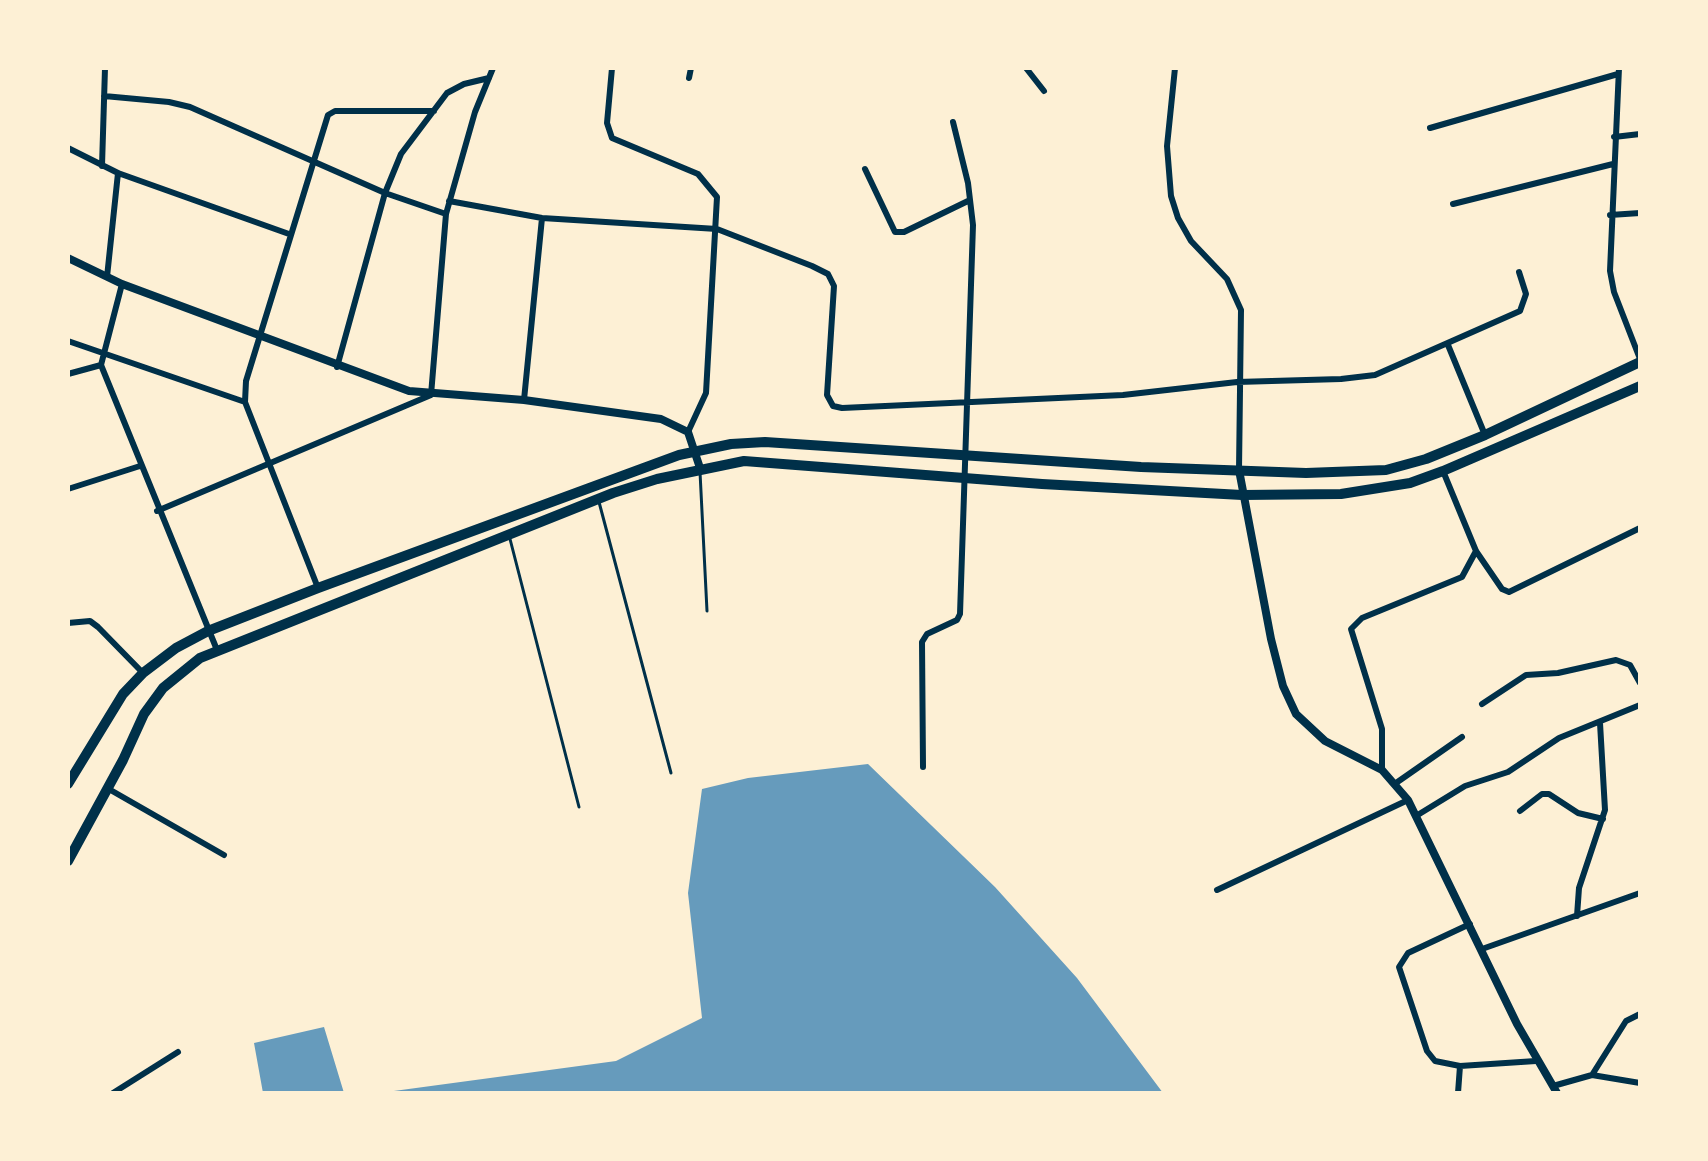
<!DOCTYPE html>
<style>
body{margin:0}
#map{position:relative;width:1708px;height:1161px;overflow:hidden;background:#fdf0d5;font-family:"Noto Sans",sans-serif}
canvas{display:block}
.frame{position:absolute;inset:0;border:70px solid #fdf0d5;pointer-events:none}
</style>
<div id="map">
<canvas width="1708" height="1161"></canvas>
<div class="frame"></div>
</div>
<script>
const ctx = document.querySelector('canvas').getContext('2d');
ctx.lineJoin = 'round';
function fillPath(path, color) { ctx.fillStyle = color; ctx.fill(path, 'evenodd'); }
const shape = rows => new Path2D(rows.map(r => 'M' + r).join(''));
function strokePath(path, color, width, dash) { ctx.strokeStyle = color; ctx.lineWidth = width; ctx.lineCap = dash ? 'butt' : 'round'; ctx.setLineDash(dash || []); ctx.stroke(path); }
const water = shape([
 [868,764,995,887,1077,978,1163,1093,379,1093,616,1061,702,1018,688,893,702,789,748,778],
 [324,1027,344,1093,263,1093,254,1043]
]);
const service = shape([
 [700,472,707,611],
 [599,502,671,773],
 [510,539,579,807]
]);
const minor = shape([
 [612,68,607,123,612,138,698,174,717,197,706,393,688,432],
 [1026,68,1044,91],
 [1175,68,1167,146,1171,196,1178,218,1191,241,1227,279,1241,310,1239,470],
 [1619,68,1610,271,1614,292,1640,359],
 [689,78,691,68],
 [104,96,169,102,190,107,385,193,446,214],
 [1430,128,1618,74],
 [1614,137,1640,134],
 [68,148,118,173,289,234],
 [102,166,105,68],
 [865,169,895,232,904,232,970,200],
 [449,201,542,218,717,229,812,266,828,274,834,286,827,395,833,406,842,408,1123,395,1237,382,1341,379,1375,375,1520,311,1526,294,1519,272],
 [1453,204,1613,164],
 [1610,215,1640,213],
 [107,277,118,173],
 [122,284,101,365,217,650],
 [68,341,245,402],
 [1448,345,1485,435],
 [337,367,385,193,401,154,447,93,464,84,489,78],
 [68,374,101,365],
 [524,400,542,218],
 [1443,471,1476,551,1502,589,1509,592,1640,528],
 [68,489,140,466],
 [157,511,431,395,446,214,475,112,493,68],
 [318,588,245,402,246,381,328,115,335,111,434,111],
 [68,623,90,621,98,627,143,673],
 [1482,704,1526,675,1558,673,1616,660,1630,665,1640,683],
 [923,767,922,642,927,634,957,620,960,614,973,225,968,183,953,122],
 [1382,770,1382,729,1351,629,1362,618,1462,577,1476,551],
 [1396,783,1462,737],
 [107,788,224,855],
 [1520,811,1542,794,1549,794,1578,813,1603,819],
 [1416,816,1465,786,1508,772,1559,738,1640,705],
 [1217,890,1408,800],
 [1577,916,1579,888,1605,810,1600,723],
 [1470,924,1408,953,1399,967,1427,1051,1435,1061,1460,1066,1536,1061],
 [1482,949,1640,893],
 [1592,1075,1626,1021,1640,1014],
 [1553,1086,1592,1075,1640,1083],
 [113,1093,178,1052],
 [1458,1093,1460,1066]
]);
const tertiary = shape([
 [68,258,122,284,409,391,524,400,661,419,688,432,700,468],
 [1239,470,1271,639,1283,686,1296,714,1325,741,1382,770,1408,800,1517,1024,1557,1093]
]);
const trunk = shape([
 [68,784,123,694,143,673,176,648,208,631,318,588,679,455,731,444,765,442,1141,467,1306,473,1386,470,1426,459,1485,435,1640,362],
 [68,861,123,760,144,714,163,688,200,658,613,493,657,479,744,461,1042,484,1242,495,1341,494,1410,483,1443,471,1640,386]
]);
fillPath(water, '#669bbc');
strokePath(service, '#003049', 3);
strokePath(minor, '#003049', 6);
strokePath(tertiary, '#003049', 8);
strokePath(trunk, '#003049', 10);
</script>
